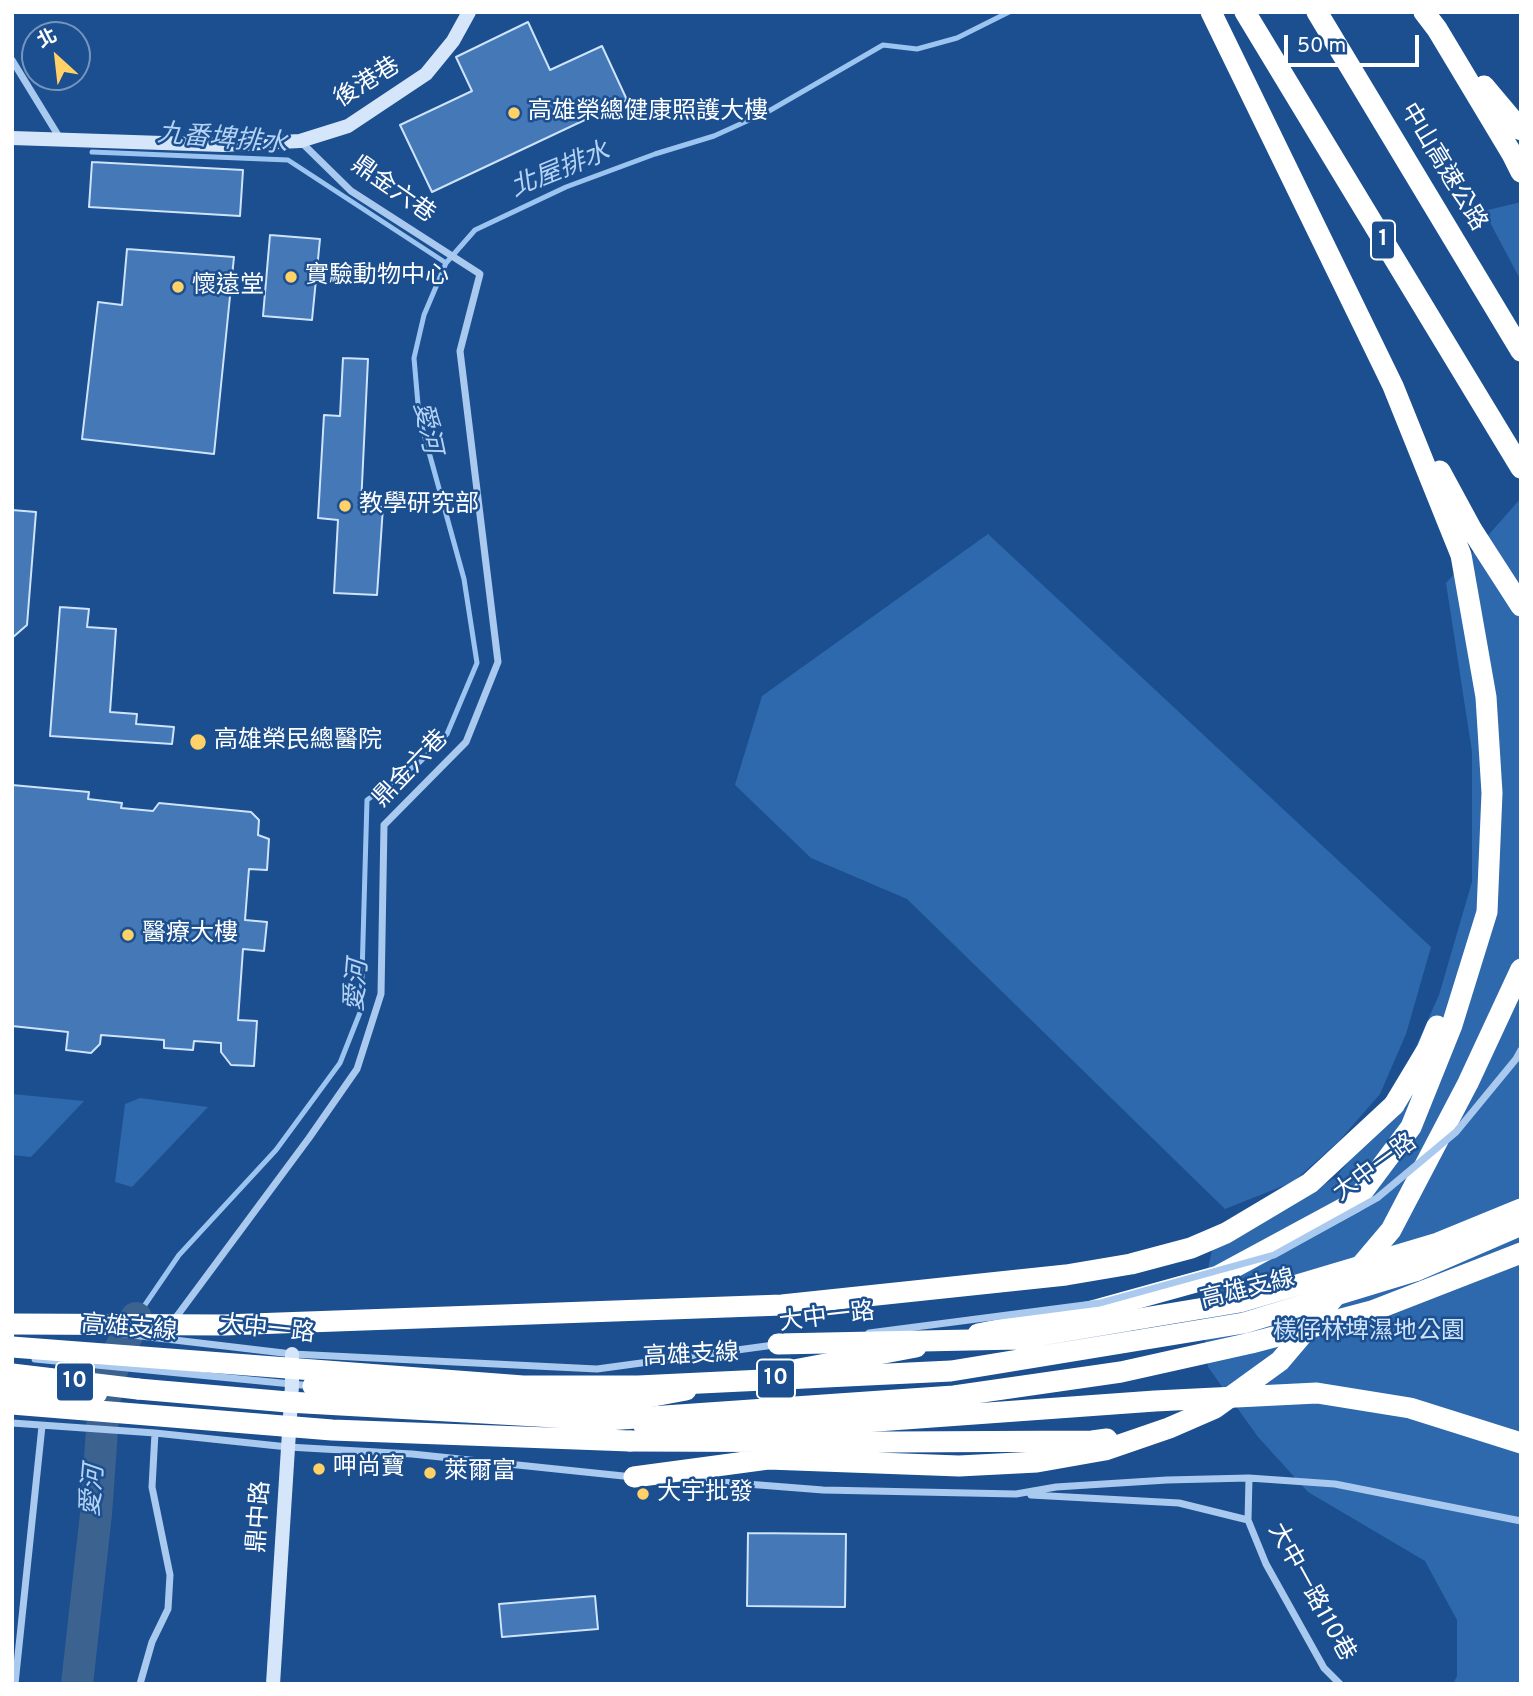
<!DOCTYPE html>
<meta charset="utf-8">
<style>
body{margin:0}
#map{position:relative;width:1533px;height:1696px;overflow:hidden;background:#1b4f8f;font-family:Overpass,"Noto Sans TC",sans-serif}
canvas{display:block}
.frame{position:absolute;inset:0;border:14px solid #fff;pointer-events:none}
.north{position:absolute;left:21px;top:21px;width:70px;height:70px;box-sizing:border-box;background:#1b4f8f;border:2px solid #7695bc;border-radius:50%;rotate:333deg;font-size:19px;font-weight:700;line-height:28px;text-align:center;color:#fff}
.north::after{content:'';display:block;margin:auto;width:24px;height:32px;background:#ffd166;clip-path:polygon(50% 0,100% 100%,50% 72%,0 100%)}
.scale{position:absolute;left:1284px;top:35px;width:135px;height:32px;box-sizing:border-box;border:4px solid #fff;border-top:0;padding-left:9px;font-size:21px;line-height:24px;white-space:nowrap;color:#fff;-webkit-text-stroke:5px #1b4f8f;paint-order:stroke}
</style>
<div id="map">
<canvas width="1533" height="1696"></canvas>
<div class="frame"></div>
<div class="north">北</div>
<div class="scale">50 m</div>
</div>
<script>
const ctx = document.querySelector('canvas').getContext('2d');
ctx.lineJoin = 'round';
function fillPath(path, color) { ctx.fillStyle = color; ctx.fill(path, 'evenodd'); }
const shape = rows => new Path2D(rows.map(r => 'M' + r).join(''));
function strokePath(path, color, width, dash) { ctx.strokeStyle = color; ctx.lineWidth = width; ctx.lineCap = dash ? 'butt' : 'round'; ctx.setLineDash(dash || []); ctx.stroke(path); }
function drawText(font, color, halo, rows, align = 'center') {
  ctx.font = font + ' Overpass,"Noto Sans TC",sans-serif'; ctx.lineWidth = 5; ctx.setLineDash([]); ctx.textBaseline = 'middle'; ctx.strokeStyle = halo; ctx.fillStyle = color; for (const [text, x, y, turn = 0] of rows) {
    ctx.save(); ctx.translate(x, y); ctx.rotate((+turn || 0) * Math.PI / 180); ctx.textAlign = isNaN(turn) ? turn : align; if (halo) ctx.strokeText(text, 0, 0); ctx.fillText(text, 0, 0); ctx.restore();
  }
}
const green = shape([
 [1521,202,1521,281,1484,211],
 [1521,498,1521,1684,1453,1684,1457,1676,1457,1620,1425,1561,1308,1492,1258,1437,1208,1367,1201,1300,1213,1246,1335,1178,1383,1120,1439,995,1472,882,1472,752,1446,583],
 [988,534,1431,947,1406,1034,1380,1094,1339,1141,1293,1182,1225,1209,907,899,811,858,735,785,762,696],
 [12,1094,84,1101,31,1157,12,1155],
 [140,1098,208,1107,132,1187,115,1182,125,1104]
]);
const stream = shape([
 [92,152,288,160,446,263],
 [136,1318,179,1255,276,1150,340,1063,361,1010,367,800,420,762,447,734,477,663,464,579,419,416,414,358,424,315,446,263,475,230,566,187,655,154,714,136,769,111,883,45,917,49,957,38,1009,12]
]);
const river = shape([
 [77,1684,96,1514,104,1402,115,1359,136,1318]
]);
const building = shape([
 [528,22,550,70,602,46,627,100,432,192,400,125,472,91,456,57,528,22],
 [92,162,243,170,240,216,89,207,92,162],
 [270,235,320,239,312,320,263,316,270,235],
 [127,249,234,257,214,454,82,439,98,302,122,305,127,249],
 [343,358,368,359,361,505,383,507,377,595,334,593,338,520,318,518,324,415,340,416,343,358],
 [12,510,36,512,27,625,12,638,12,510],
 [60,607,89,609,87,627,116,629,110,712,137,714,136,724,174,727,172,744,50,736,60,607],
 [12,785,89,792,88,799,122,803,121,808,153,811,159,803,251,812,259,820,258,835,269,839,267,870,249,869,245,920,267,922,264,951,243,949,238,1020,257,1021,254,1066,231,1065,221,1052,221,1043,194,1041,193,1050,164,1048,164,1040,101,1035,100,1044,91,1053,66,1050,68,1032,12,1026,12,785],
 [748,1533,846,1534,845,1607,747,1606,748,1533],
 [595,1596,598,1629,502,1637,499,1604,595,1596]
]);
const street = shape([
 [12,60,61,140],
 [174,1320,309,1138,357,1069,381,994,384,825,466,742,498,662,460,351,480,274,351,191,300,141],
 [124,1334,292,1354,597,1369,774,1345],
 [35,1359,312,1386],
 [12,1423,155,1433,288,1447,412,1454,633,1477],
 [1249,1478,1248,1520,1266,1564,1324,1668,1340,1684],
 [683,1479,823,1490,1016,1494,1056,1487,1167,1480,1249,1478,1335,1484,1521,1521],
 [1031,1495,1179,1503,1248,1520],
 [15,1684,42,1426],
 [140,1684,152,1642,168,1609,170,1575,152,1487,155,1433]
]);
const secondary = shape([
 [12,138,223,145,300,141,348,126,426,74,453,41,469,12],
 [273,1684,292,1385,292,1354]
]);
const highway = shape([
 [1245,12,1521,468],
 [1317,12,1521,351],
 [1424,12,1437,29,1512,154,1521,172],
 [1484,86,1521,130],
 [1440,471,1472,530,1521,606],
 [1394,1105,1427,1050,1437,1026],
 [978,1334,1088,1312,1218,1276,1355,1202,1411,1127,1452,1025,1487,912,1492,793,1486,697,1461,555,1393,386,1211,12],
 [783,1372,916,1347],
 [12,1374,138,1389],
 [313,1386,482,1398,632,1400,686,1390],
 [12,1392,67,1396,97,1393],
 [630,1441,892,1442,1092,1441,1107,1439],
 [634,1477,768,1459,959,1466,1037,1462,1105,1450,1169,1428,1215,1408,1280,1361,1391,1230,1468,1083,1521,969]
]);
const streetBridge = shape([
 [869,1333,1100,1303,1274,1255,1377,1198,1456,1132,1516,1059,1521,1050]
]);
const highwayBridge = shape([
 [12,1324,224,1325,782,1305,1066,1275,1131,1264,1191,1248,1226,1233,1310,1183,1394,1105],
 [778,1344,1018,1339,1240,1302,1438,1243,1521,1209],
 [12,1347,523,1386,638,1386,951,1371,1244,1323,1415,1271,1521,1225],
 [138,1389,288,1402,607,1420,954,1396,1121,1372,1251,1343,1372,1311,1521,1253],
 [12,1404,332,1430,630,1441],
 [644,1426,696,1434,1155,1401,1317,1393,1410,1408,1521,1443]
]);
const markers = [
 [514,113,7,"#ffd166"],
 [291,277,7,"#ffd166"],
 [178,287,7,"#ffd166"],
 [345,506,7,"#ffd166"],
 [198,742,9,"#ffd166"],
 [128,935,7,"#ffd166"],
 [319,1469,7,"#ffd166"],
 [430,1473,7,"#ffd166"],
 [643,1494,7,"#ffd166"]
];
const shields = [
 [1383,240,24],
 [776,1379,38],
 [75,1382,38]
];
const shieldNames = [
 ["1",1383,240],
 ["10",776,1379],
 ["10",75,1382]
];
const streetNames = [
 ["後港巷",368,84,-32],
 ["中山高速公路",1442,168,59],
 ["鼎金六巷",392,191,35],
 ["鼎金六巷",412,770,-46],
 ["大中一路",1376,1169,-36],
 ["高雄支線",1248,1291,-14],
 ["大中一路",827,1319,-7],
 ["高雄支線",129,1330,5],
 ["大中一路",267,1331,6],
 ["高雄支線",691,1357,-3],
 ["鼎中路",261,1517,-86],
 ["大中一路110巷",1310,1593,61]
];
const poiNames = [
 ["高雄榮總健康照護大樓",528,113],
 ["實驗動物中心",305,277],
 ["懷遠堂",192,287],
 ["教學研究部",359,506],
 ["高雄榮民總醫院",214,742],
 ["醫療大樓",142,935],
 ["呷尚寶",333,1469],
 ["萊爾富",444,1473],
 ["大宇批發",657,1494]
];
const parkNames = [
 ["檨仔林埤濕地公園",1369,1333]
];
const waterNames = [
 ["九番埤排水",222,141,5],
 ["北屋排水",561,172,-22],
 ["愛河",425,428,78],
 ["愛河",359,986,-85],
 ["愛河",95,1491,-85]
];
fillPath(green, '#2e69ad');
strokePath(stream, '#9cc4f0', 5);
strokePath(river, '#3c6290', 32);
fillPath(building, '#4478b7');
strokePath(building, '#cfe3fa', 2);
strokePath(street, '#a9c9ee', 7);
strokePath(secondary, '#d6e6fa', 14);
strokePath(highway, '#fff', 21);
strokePath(streetBridge, '#a9c9ee', 7);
strokePath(highwayBridge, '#fff', 21);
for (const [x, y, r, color] of markers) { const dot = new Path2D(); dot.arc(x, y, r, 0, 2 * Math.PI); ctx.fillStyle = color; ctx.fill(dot); strokePath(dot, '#1b4f8f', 2.5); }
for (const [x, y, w] of shields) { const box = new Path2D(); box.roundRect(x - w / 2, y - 19.5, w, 39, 5); ctx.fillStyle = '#1b4f8f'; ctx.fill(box); strokePath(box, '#fff', 2); }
drawText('bold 23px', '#fff', null, shieldNames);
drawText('24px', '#fff', '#1b4f8f', streetNames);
drawText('24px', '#fff', '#1b4f8f', poiNames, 'left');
drawText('24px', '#cfe3fa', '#1b4f8f', parkNames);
drawText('italic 26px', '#b5d3f5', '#1b4f8f', waterNames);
</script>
